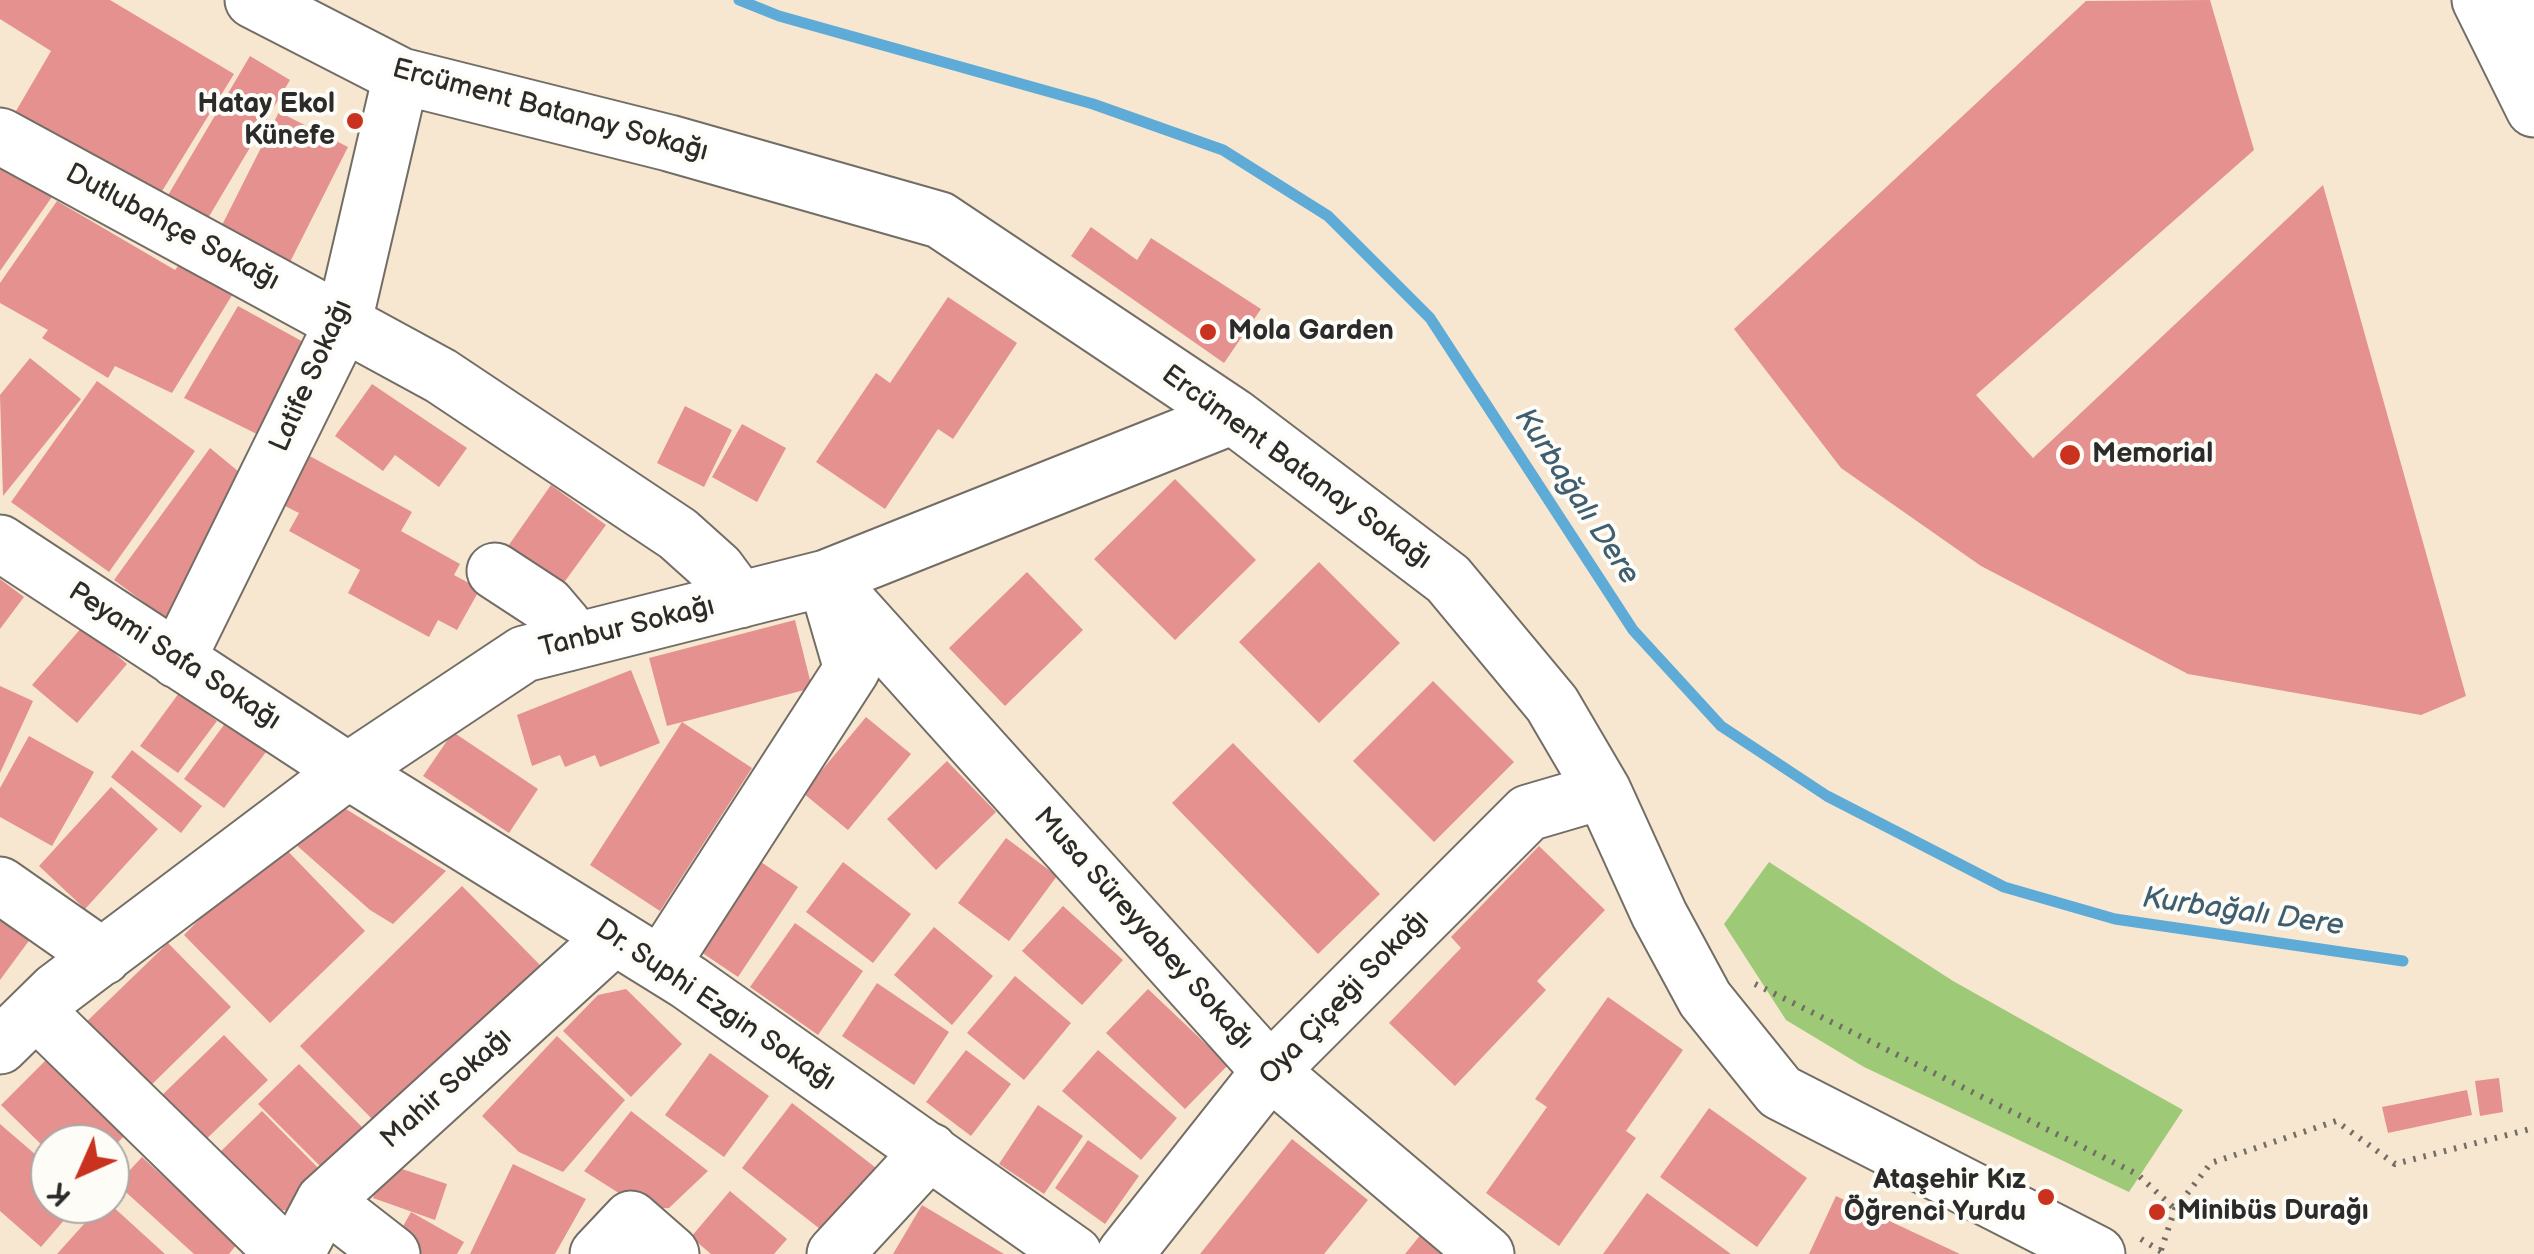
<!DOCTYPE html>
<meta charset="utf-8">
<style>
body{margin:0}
#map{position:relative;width:2534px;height:1254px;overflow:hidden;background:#f7e7d1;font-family:"Balsamiq Sans",sans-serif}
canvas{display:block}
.north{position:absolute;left:30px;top:1124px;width:100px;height:100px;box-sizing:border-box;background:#fdfcf7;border:2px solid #a9a8a5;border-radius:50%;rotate:225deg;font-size:28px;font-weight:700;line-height:40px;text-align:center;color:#2b2b2b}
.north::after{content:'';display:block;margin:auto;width:35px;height:45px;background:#c8321e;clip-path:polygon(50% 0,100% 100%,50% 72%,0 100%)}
</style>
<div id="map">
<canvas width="2534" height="1254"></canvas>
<div class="north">K</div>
</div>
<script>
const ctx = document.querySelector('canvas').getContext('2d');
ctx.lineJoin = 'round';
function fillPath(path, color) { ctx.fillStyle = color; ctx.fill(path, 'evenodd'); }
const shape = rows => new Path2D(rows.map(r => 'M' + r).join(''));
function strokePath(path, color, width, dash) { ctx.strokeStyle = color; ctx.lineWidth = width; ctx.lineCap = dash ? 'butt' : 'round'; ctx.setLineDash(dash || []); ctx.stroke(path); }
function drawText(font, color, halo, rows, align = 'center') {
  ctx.font = font + ' "Balsamiq Sans",sans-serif'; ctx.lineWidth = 8; ctx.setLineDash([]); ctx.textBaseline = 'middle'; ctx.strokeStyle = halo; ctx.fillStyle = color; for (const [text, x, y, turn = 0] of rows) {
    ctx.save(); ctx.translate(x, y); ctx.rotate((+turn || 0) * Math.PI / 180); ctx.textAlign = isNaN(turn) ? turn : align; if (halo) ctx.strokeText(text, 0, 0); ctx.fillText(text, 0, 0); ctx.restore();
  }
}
const green = shape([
 [1769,862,1953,981,2183,1110,2129,1192,1864,1067,1786,1020,1724,924]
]);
const stream = shape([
 [739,0,779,16,1093,104,1223,150,1328,216,1430,318,1633,630,1721,726,1827,796,2004,887,2115,919,2403,961]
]);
const building = shape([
 [0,0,110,0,234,74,156,201,9,123,51,51,0,19],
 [2210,0,2254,150,1976,395,2033,458,2323,185,2466,696,2421,715,2188,674,1981,566,1841,468,1734,329,2086,1],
 [250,56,290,80,204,225,164,202],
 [279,112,348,147,287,268,218,233],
 [0,164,54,194,0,271],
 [57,201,175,270,181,262,234,292,172,393,115,366,108,378,42,338,48,330,0,303,0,283],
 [1091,227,1137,260,1151,238,1261,309,1224,363,1071,256],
 [948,297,1017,343,953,439,938,429,885,509,816,462,876,373,890,383],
 [238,306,316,349,269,440,184,398],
 [30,358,81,399,3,496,0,395],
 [97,381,195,451,109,572,11,502],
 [372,384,467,448,439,487,395,455,383,471,335,436],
 [685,406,732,430,704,487,657,463],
 [742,424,786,448,757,502,712,477],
 [210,448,244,476,172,623,114,580],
 [306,454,412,512,401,531,460,564,454,575,480,589,457,630,438,620,429,637,348,593,360,570,289,531,299,513,279,503],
 [1175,479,1256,560,1175,640,1094,559],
 [551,485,606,525,560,588,506,549],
 [1319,562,1400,643,1319,723,1239,642],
 [1027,572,1083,630,1005,706,949,648],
 [0,579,24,597,0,629],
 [795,620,812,688,667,726,649,658],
 [83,626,127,664,77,723,32,685],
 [631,670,660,743,600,767,595,755,565,767,560,755,532,766,517,715],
 [1433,681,1514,762,1434,842,1353,761],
 [0,686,33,701,0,773],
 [179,693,217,721,178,773,140,746],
 [232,714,272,744,224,808,184,779],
 [866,717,911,754,848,830,803,793],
 [682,722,752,768,660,911,590,865],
 [453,732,538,789,509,833,423,776],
 [29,736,94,772,52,846,0,817,0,788],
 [1233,743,1380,894,1318,954,1172,803],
 [132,750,202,806,181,833,111,777],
 [947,761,996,812,936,870,887,819],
 [111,787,158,829,85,909,39,866],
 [333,801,446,871,393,924,370,910,294,843],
 [1006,838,1057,876,1009,941,958,903],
 [277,840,365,931,270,1023,184,935],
 [1539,846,1605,910,1537,981,1546,990,1455,1086,1389,1023,1461,948,1451,937],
 [758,860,798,887,738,977,698,950],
 [843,862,911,914,873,963,806,912],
 [462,886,541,966,379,1126,300,1046],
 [1063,906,1123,960,1082,1005,1022,951],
 [0,915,31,938,0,980],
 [795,923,863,971,818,1035,750,987],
 [934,927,993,976,952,1025,894,975],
 [168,943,231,1007,143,1093,80,1028],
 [1015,976,1071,1023,1024,1080,967,1033],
 [877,983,949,1032,914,1085,842,1036],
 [626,989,682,1044,631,1097,563,1031,598,995],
 [1148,989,1228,1065,1185,1109,1106,1033],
 [1608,997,1683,1050,1626,1131,1636,1138,1559,1246,1486,1193,1547,1107,1535,1099],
 [224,1035,268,1080,199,1146,156,1101],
 [557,1036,625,1100,563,1172,519,1152,482,1116],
 [966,1050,1011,1084,971,1136,926,1102],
 [1098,1050,1177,1118,1141,1160,1062,1091],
 [710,1053,769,1096,724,1157,665,1115],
 [47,1059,125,1135,110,1151,110,1144,50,1144,50,1153,1,1105],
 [299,1064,362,1127,321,1167,258,1104],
 [2499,1078,2503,1112,2480,1116,2475,1081],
 [2467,1090,2472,1115,2388,1133,2382,1107],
 [792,1103,880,1171,829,1236,742,1168],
 [1038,1105,1083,1136,1044,1194,999,1164],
 [1709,1108,1807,1178,1757,1247,1660,1177],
 [262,1111,326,1176,292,1211,268,1209,216,1156],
 [631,1111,708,1171,669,1208,644,1209,584,1171],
 [0,1124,50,1167,50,1204,78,1204,41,1247,0,1211],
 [1292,1139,1368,1200,1324,1254,1200,1254],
 [1088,1140,1139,1176,1105,1224,1055,1188],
 [142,1157,237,1244,229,1254,194,1254,117,1184],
 [384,1163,447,1184,435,1220,373,1198],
 [513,1164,586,1199,555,1254,470,1254],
 [730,1191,787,1239,774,1254,711,1254,691,1237],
 [1647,1193,1731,1254,1603,1254],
 [1836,1196,1960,1254,1809,1254],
 [102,1204,110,1204,165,1254,57,1254],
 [922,1205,1004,1254,893,1254],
 [411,1212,464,1242,457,1254,411,1254,393,1244],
 [1426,1228,1459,1254,1405,1254]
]);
const path = shape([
 [1755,984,2137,1174,2175,1209],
 [2141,1239,2165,1254],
 [2161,1250,2175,1209,2211,1163,2336,1121,2395,1164,2534,1128]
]);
const minor = shape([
 [253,0,401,76,669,143,940,220,1233,416,1448,579,1552,704,1603,791,1659,914,1705,999,1780,1092,2097,1254],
 [0,136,441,376,678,534,717,569,740,600],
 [0,543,348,771,688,982,1074,1254],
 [495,571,547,605,564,625,568,643],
 [826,578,1270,1071,1486,1254],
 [177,660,344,321,401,76],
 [0,885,103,957],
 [661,965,852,669,829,590],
 [36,1011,285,1254],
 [0,1046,56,991,348,771,524,654,826,578,1233,416],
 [324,1201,392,1254],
 [296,1254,324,1201,614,937],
 [598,1254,631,1219,671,1254],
 [835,1254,930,1151],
 [1125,1254,1270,1071,1528,813,1603,791]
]);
const highway = shape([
 [2480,0,2534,109],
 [2526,0,2534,25]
]);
const markers = [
 [355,121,10,"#c8321e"],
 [1208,332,10,"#c8321e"],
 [2070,455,12,"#c8321e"],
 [2046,1197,10,"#c8321e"],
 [2157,1212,10,"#c8321e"]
];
const poiNames = [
 ["Hatay Ekol",335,105,"right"],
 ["Künefe",335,137,"right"],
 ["Mola Garden",1228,332],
 ["Memorial",2092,455],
 ["Ataşehi̇r Kız",2026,1181,"right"],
 ["Öğrenci̇ Yurdu",2026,1213,"right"],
 ["Minibüs Durağı",2177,1212]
];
const streetNames = [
 ["Ercüment Batanay Sokağı",550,111,15],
 ["Dutlubahçe Sokağı",172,228,28],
 ["Latife Sokağı",312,376,-66],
 ["Ercüment Batanay Sokağı",1296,468,36],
 ["Tanbur Sokağı",627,628,-14],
 ["Peyami Safa Sokağı",174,657,33],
 ["Musa Süreyyabey Sokağı",1143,929,48],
 ["Oya Çiçeği Sokağı",1345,998,-46],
 ["Dr. Suphi Ezgin Sokağı",715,1006,34],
 ["Mahir Sokağı",447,1089,-42]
];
const waterNames = [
 ["Kurbağalı Dere",1576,497,57],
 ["Kurbağalı Dere",2243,913,8]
];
fillPath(green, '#9ec976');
strokePath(stream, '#5eabd7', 11);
fillPath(building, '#e4918f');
strokePath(minor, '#726d65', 59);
strokePath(highway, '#726d65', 59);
strokePath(path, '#726d65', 6, [2.5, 8]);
strokePath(minor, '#fff', 55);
strokePath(highway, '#fff', 55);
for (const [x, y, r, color] of markers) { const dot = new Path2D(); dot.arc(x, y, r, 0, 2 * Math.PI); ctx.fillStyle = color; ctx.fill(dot); strokePath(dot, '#fdfcf7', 4); }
drawText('bold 28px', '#2b2b2b', '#fdfcf7', poiNames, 'left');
drawText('28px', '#2b2b2b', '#fdfcf7', streetNames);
drawText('italic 30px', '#3f5e70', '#fdfcf7', waterNames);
</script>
